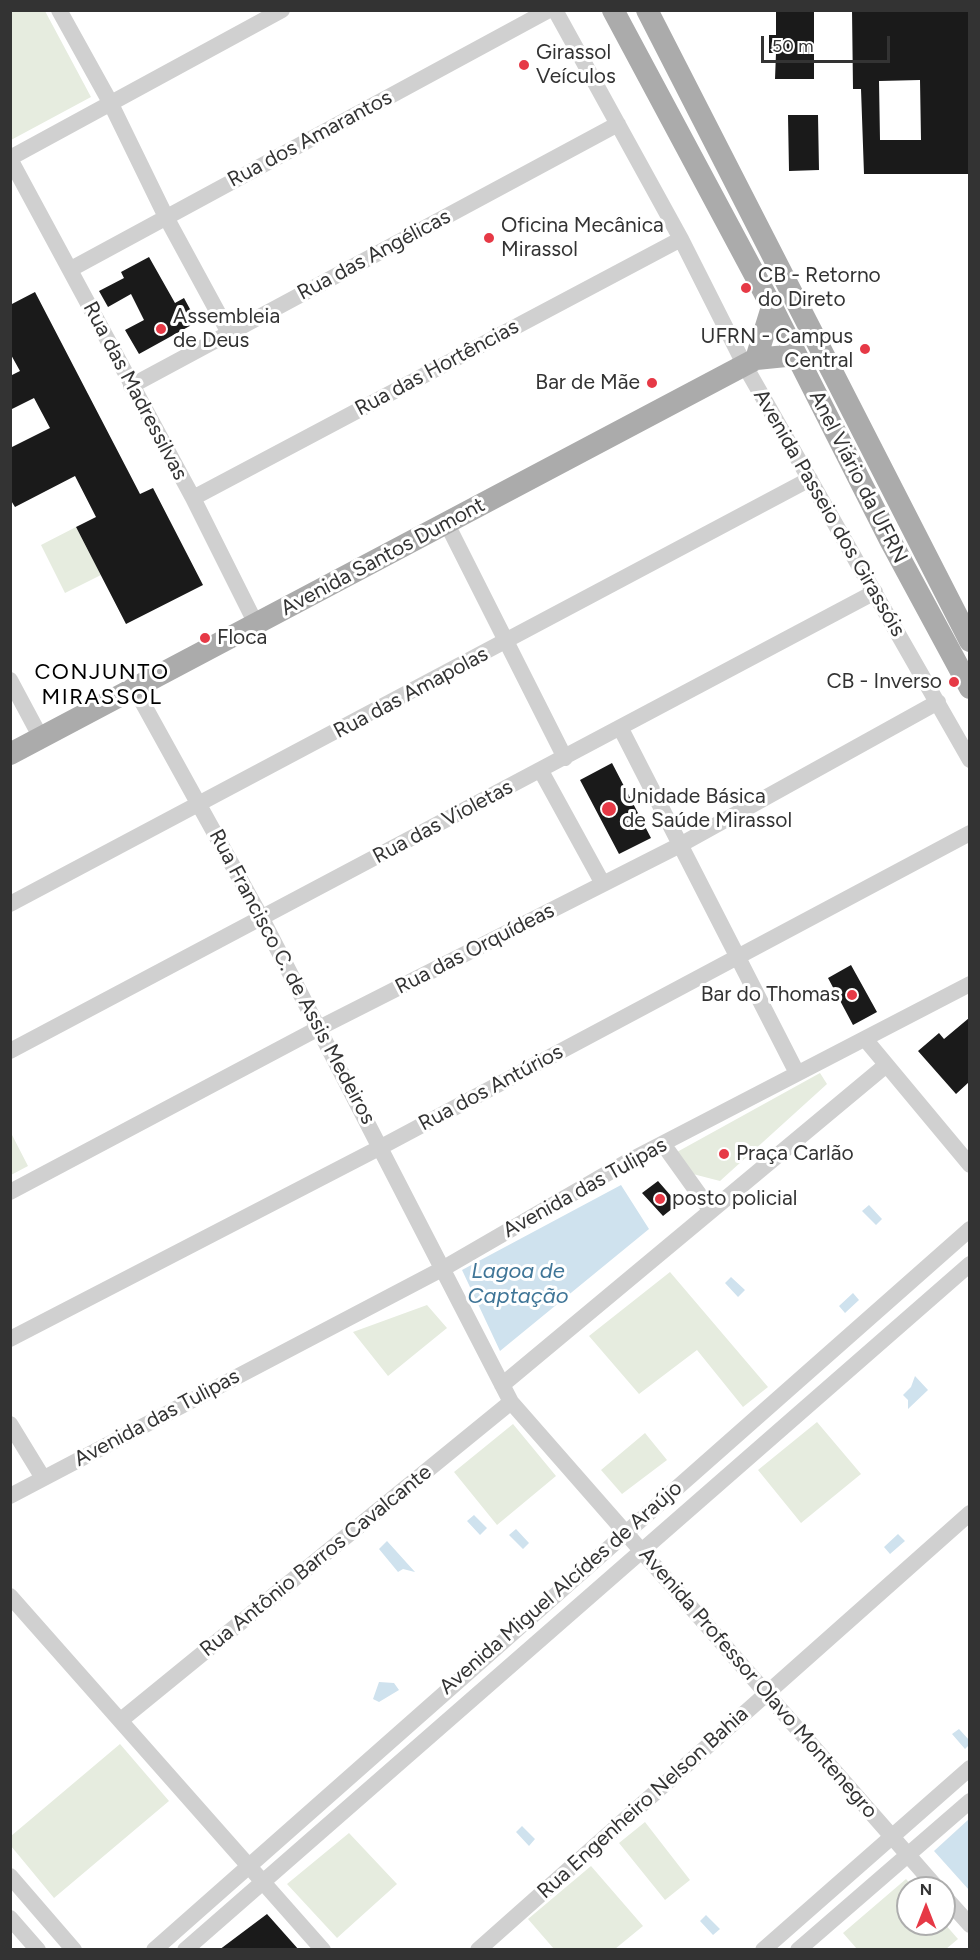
<!DOCTYPE html>
<meta charset="utf-8">
<style>
body{margin:0}
#map{position:relative;width:980px;height:1960px;overflow:hidden;background:#fff;font-family:Figtree,sans-serif}
canvas{display:block}
.frame{position:absolute;inset:0;border:12px solid #333;pointer-events:none}
.north{position:absolute;left:896px;top:1876px;width:60px;height:60px;box-sizing:border-box;background:#fff;border:2px solid #adadad;border-radius:50%;rotate:0deg;font-size:16px;font-weight:700;line-height:24px;text-align:center;color:#333}
.north::after{content:'';display:block;margin:auto;width:21px;height:27px;background:#e63946;clip-path:polygon(50% 0,100% 100%,50% 72%,0 100%)}
.scale{position:absolute;left:761px;top:36px;width:129px;height:27px;box-sizing:border-box;border:3px solid #333;border-top:0;padding-left:8px;font-size:18px;line-height:21px;white-space:nowrap;color:#333;-webkit-text-stroke:4px #fff;paint-order:stroke}
</style>
<div id="map">
<canvas width="980" height="1960"></canvas>
<div class="frame"></div>
<div class="north">N</div>
<div class="scale">50 m</div>
</div>
<script>
const ctx = document.querySelector('canvas').getContext('2d');
ctx.lineJoin = 'round';
function fillPath(path, color) { ctx.fillStyle = color; ctx.fill(path, 'evenodd'); }
const shape = rows => new Path2D(rows.map(r => 'M' + r).join(''));
function strokePath(path, color, width, dash) { ctx.strokeStyle = color; ctx.lineWidth = width; ctx.lineCap = dash ? 'butt' : 'round'; ctx.setLineDash(dash || []); ctx.stroke(path); }
function drawText(font, color, halo, rows, align = 'center') {
  ctx.font = font + ' Figtree,sans-serif'; ctx.lineWidth = 6; ctx.setLineDash([]); ctx.textBaseline = 'middle'; ctx.strokeStyle = halo; ctx.fillStyle = color; for (const [text, x, y, turn = 0] of rows) {
    ctx.save(); ctx.translate(x, y); ctx.rotate((+turn || 0) * Math.PI / 180); ctx.textAlign = isNaN(turn) ? turn : align; if (halo) ctx.strokeText(text, 0, 0); ctx.fillText(text, 0, 0); ctx.restore();
  }
}
const green = shape([
 [11,10,45,11,91,97,11,140],
 [76,527,101,575,65,593,41,545],
 [820,1073,827,1084,720,1181,689,1173,677,1152],
 [11,1133,28,1166,11,1175,10,1134],
 [670,1272,768,1387,743,1407,697,1350,639,1394,589,1336],
 [427,1305,447,1328,388,1376,353,1332],
 [817,1422,861,1474,801,1523,758,1470],
 [513,1424,556,1476,497,1525,454,1472],
 [645,1433,667,1460,622,1494,601,1470],
 [120,1744,169,1801,54,1898,11,1846,11,1836],
 [645,1822,690,1880,665,1900,619,1843],
 [349,1833,397,1884,337,1938,287,1884],
 [591,1866,643,1926,615,1949,554,1949,528,1919],
 [906,1879,914,1888,908,1888,908,1924,944,1923,958,1939,946,1949,857,1949,843,1933]
]);
const water = shape([
 [621,1185,649,1229,500,1351,462,1270],
 [869,1205,882,1219,876,1225,862,1211],
 [731,1277,745,1290,738,1297,725,1283],
 [853,1293,859,1300,845,1313,839,1306],
 [915,1376,928,1390,908,1409,908,1400,903,1395,911,1387],
 [474,1515,487,1528,480,1535,467,1521],
 [516,1529,529,1543,523,1549,509,1535],
 [898,1534,905,1541,890,1554,884,1547],
 [387,1541,415,1572,403,1569,398,1572,379,1549],
 [379,1682,394,1683,399,1690,379,1702,373,1699],
 [959,1729,969,1740,969,1745,965,1749,952,1734],
 [969,1819,969,1890,934,1851],
 [522,1826,535,1839,529,1846,516,1832],
 [706,1915,720,1929,713,1935,700,1921]
]);
const building = shape([
 [776,10,814,10,814,79,775,79,776,53,769,53,769,35,776,35],
 [852,10,969,10,969,174,864,174,861,89,853,89],
 [920,80,921,140,880,140,879,81],
 [788,115,818,115,819,170,789,171],
 [149,257,175,303,184,298,197,322,139,354,125,330,144,320,131,294,108,307,99,291,124,278,121,272],
 [35,292,140,494,153,488,203,585,126,624,76,527,96,517,75,476,15,507,10,499,10,448,50,428,34,398,10,410,10,376,20,371,10,353,10,305],
 [612,763,651,838,619,854,580,780],
 [851,965,877,1012,853,1025,828,978],
 [969,1018,969,1082,956,1094,918,1051,939,1033,944,1039],
 [658,1181,678,1204,663,1216,642,1193],
 [267,1914,299,1950,219,1950]
]);
const minor = shape([
 [59,10,110,102,166,217,229,333],
 [555,10,681,239,745,366,970,760],
 [10,158,282,10],
 [10,159,193,498,256,624],
 [71,269,549,10],
 [131,386,618,124],
 [193,498,681,239],
 [447,524,565,758],
 [10,680,41,738],
 [135,689,261,917,511,1402,937,1888],
 [621,729,797,1073],
 [541,771,603,884],
 [10,904,810,479],
 [865,1039,970,1165],
 [10,1051,875,592],
 [663,1144,711,1211],
 [10,1192,319,1028,680,845,938,702],
 [10,1339,381,1147,970,833],
 [502,1385,885,1066],
 [10,1424,43,1478],
 [10,1496,444,1268,627,1162,970,984],
 [10,1596,323,1950],
 [121,1720,511,1402],
 [10,1876,74,1950],
 [944,1896,970,1925],
 [10,1918,38,1950],
 [154,1950,970,1229],
 [185,1950,970,1264],
 [478,1950,970,1513],
 [763,1950,970,1768],
 [798,1950,970,1801]
]);
const major = shape([
 [613,10,772,307,890,540,970,688],
 [647,10,970,641],
 [756,359,772,307],
 [10,754,756,359,796,355]
]);
const markers = [
 [524,65,6,"#e63946"],
 [489,238,6,"#e63946"],
 [746,288,6,"#e63946"],
 [161,329,6,"#e63946"],
 [865,349,6,"#e63946"],
 [652,383,6,"#e63946"],
 [205,638,6,"#e63946"],
 [954,682,6,"#e63946"],
 [609,809,8,"#e63946"],
 [852,995,6,"#e63946"],
 [724,1154,6,"#e63946"],
 [660,1199,6,"#e63946"]
];
const poiNames = [
 ["Girassol",536,53],
 ["Veículos",536,77],
 ["Oficina Mecânica",501,226],
 ["Mirassol",501,250],
 ["CB - Retorno",758,276],
 ["do Direto",758,300],
 ["Assembleia",173,317],
 ["de Deus",173,341],
 ["UFRN - Campus",853,337,"right"],
 ["Central",853,361,"right"],
 ["Bar de Mãe",640,383,"right"],
 ["Floca",217,638],
 ["CB - Inverso",942,682,"right"],
 ["Unidade Básica",622,797],
 ["de Saúde Mirassol",622,821],
 ["Bar do Thomas",840,995,"right"],
 ["Praça Carlão",736,1154],
 ["posto policial",672,1199]
];
const streetNames = [
 ["Rua dos Amarantos",310,139,-28],
 ["Rua das Angélicas",374,255,-28],
 ["Rua das Hortências",437,368,-28],
 ["Rua das Madressilvas",135,391,62],
 ["Anel Viário da UFRN",858,477,63],
 ["Avenida Passeio dos Girassóis",829,513,60],
 ["Avenida Santos Dumont",383,557,-28],
 ["Rua das Amapolas",411,693,-28],
 ["Rua das Violetas",443,822,-28],
 ["Rua das Orquídeas",475,949,-27],
 ["Rua Francisco C. de Assis Medeiros",292,977,62],
 ["Rua dos Antúrios",491,1088,-28],
 ["Avenida das Tulipas",585,1188,-29],
 ["Avenida das Tulipas",157,1418,-28],
 ["Rua Antônio Barros Cavalcante",316,1561,-39],
 ["Avenida Miguel Alcídes de Araújo",561,1588,-41],
 ["Avenida Professor Olavo Montenegro",758,1683,49],
 ["Rua Engenheiro Nelson Bahia",643,1803,-42]
];
const neighbourhoodNames = [
 ["CONJUNTO",102,673],
 ["MIRASSOL",102,698]
];
const waterNames = [
 ["Lagoa de",518,1272],
 ["Captação",518,1297]
];
fillPath(green, '#e6ecdf');
fillPath(water, '#cfe2ee');
fillPath(building, '#1a1a1a');
strokePath(minor, '#d0d0d0', 16);
strokePath(major, '#ababab', 22);
for (const [x, y, r, color] of markers) { const dot = new Path2D(); dot.arc(x, y, r, 0, 2 * Math.PI); ctx.fillStyle = color; ctx.fill(dot); strokePath(dot, '#fff', 2); }
drawText('21px', '#333', '#fff', poiNames, 'left');
drawText('21px', '#333', '#fff', streetNames);
ctx.letterSpacing = '1.5px';
drawText('22px', '#000', '#fff', neighbourhoodNames);
ctx.letterSpacing = '0px';
drawText('italic 22px', '#3f7597', '#fff', waterNames);
</script>
